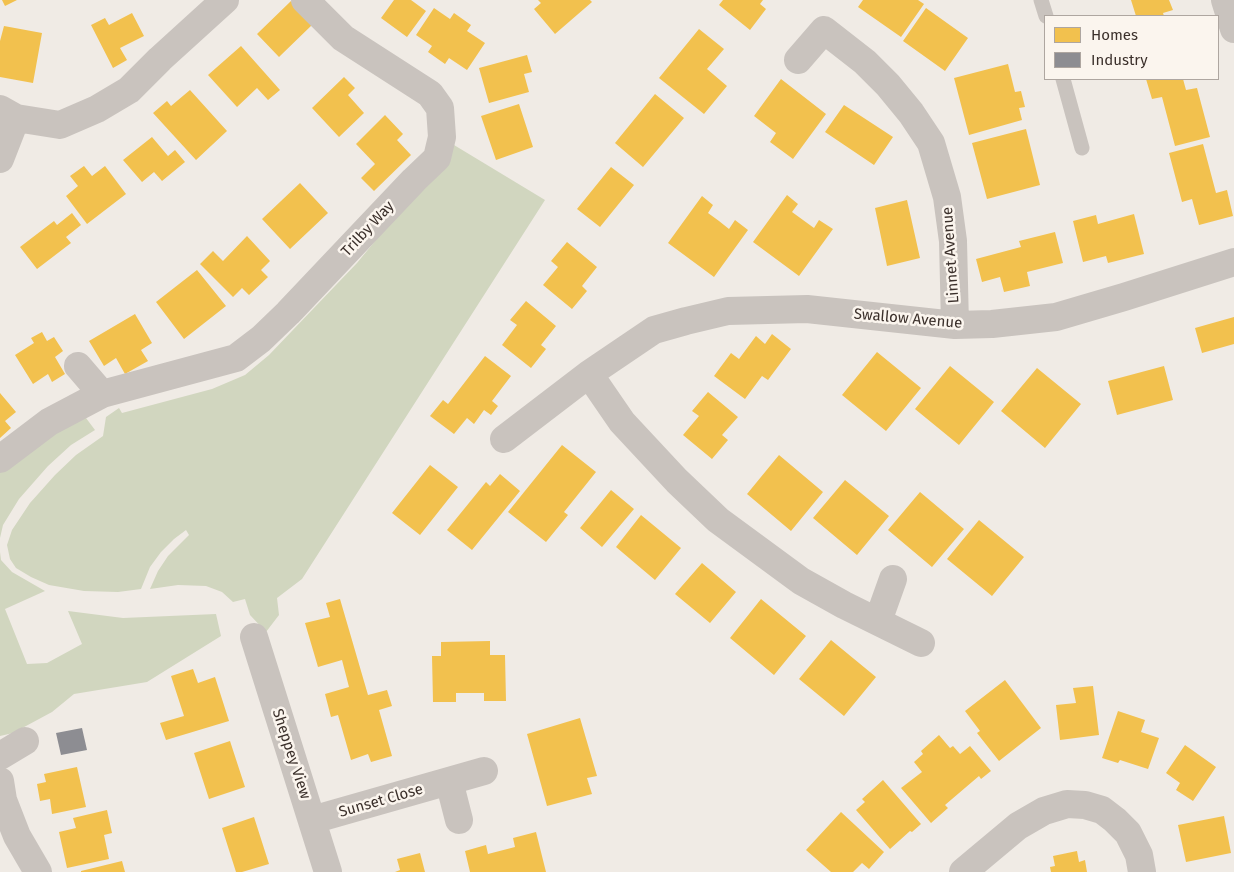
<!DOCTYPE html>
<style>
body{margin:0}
#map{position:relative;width:1234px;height:872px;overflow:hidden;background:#f0ebe5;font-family:"Fira Sans",sans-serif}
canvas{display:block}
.legend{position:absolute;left:1044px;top:15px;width:175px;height:65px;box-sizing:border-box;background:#fbf5ee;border:1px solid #aea6a0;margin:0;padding:6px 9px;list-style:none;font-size:15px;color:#3b302b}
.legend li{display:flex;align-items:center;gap:10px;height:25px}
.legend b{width:25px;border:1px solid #aea6a0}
</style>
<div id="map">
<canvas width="1234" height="872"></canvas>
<ul class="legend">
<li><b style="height:14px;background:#f2c14e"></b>Homes</li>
<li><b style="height:14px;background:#8d8d92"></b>Industry</li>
</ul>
</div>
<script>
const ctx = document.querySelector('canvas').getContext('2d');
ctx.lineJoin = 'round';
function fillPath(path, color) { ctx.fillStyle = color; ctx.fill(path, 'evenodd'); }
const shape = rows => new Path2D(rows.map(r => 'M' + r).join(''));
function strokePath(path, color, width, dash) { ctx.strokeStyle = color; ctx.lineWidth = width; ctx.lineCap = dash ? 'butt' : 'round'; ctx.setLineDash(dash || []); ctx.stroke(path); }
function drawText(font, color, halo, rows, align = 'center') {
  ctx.font = font + ' "Fira Sans",sans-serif'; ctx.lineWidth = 5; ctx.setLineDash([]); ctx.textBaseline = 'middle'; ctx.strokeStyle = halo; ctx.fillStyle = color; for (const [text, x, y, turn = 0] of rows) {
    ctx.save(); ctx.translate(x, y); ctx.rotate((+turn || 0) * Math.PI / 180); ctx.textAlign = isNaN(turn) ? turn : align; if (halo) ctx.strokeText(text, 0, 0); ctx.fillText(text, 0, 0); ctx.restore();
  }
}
const green = shape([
 [454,145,545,200,302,579,277,598,279,615,266,632,250,615,245,599,233,602,222,592,206,586,178,585,150,589,158,571,168,556,189,535,186,530,174,539,161,552,150,567,141,589,118,592,84,591,49,585,31,577,16,568,10,559,7,545,12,530,30,503,55,475,76,455,103,436,106,417,119,408,122,413,212,389,245,375,269,355,357,263],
 [80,410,95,430,71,445,48,466,19,499,3,525,0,538,0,467],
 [0,552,1,560,12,572,45,591,5,609,27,664,47,663,82,644,68,611,123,618,216,614,221,636,147,682,74,694,52,712,13,733,0,736]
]);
const homes = shape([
 [2,0,17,0,5,6],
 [394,0,411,0,426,11,407,37,381,18],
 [538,0,590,0,592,2,555,34,534,9,541,3],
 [723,0,763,0,760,4,766,9,750,30,719,5],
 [863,0,918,0,924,4,901,37,858,7],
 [1131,0,1169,0,1173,10,1163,13,1164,16,1136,16],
 [291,1,313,24,279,57,257,34],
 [434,8,450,19,454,13,471,25,467,31,485,43,467,70,449,58,445,64,428,52,432,46,416,35],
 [926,8,968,38,945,71,903,41],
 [132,13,144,36,120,48,127,60,113,68,91,25,105,18,109,25],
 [4,26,42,33,33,83,0,77,0,41],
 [699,29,724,49,707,69,727,86,704,114,659,78],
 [241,46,280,90,268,100,257,88,237,107,208,75],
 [527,55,532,72,524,74,529,92,489,103,479,68],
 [1008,64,1015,92,1021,91,1025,107,1019,108,1022,120,969,135,954,78],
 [344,77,355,88,348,95,364,113,339,137,312,108],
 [781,79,826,114,793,159,770,142,776,133,754,116],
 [1146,79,1183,79,1186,90,1197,88,1210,137,1175,146,1162,97,1152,99],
 [190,90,227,131,196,160,153,113,167,101,171,106],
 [655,94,684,118,643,167,615,143],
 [519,104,533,147,496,160,481,116],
 [844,105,893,137,874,165,825,132],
 [385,115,403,134,397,140,411,155,374,191,361,178,375,164,356,144],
 [1026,129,1040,185,987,199,972,143],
 [152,137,168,156,175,150,185,162,162,181,154,172,142,182,123,160],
 [1203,144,1216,193,1227,190,1233,216,1199,225,1192,199,1182,202,1169,153],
 [84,166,92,176,105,166,126,194,87,224,66,196,78,186,70,176],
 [611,167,634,185,600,227,577,209],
 [300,183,328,213,290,249,262,219],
 [787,195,798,204,792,212,814,228,819,220,833,229,799,276,753,242],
 [702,196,713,205,708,213,719,221,729,229,735,220,748,230,714,277,668,243],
 [907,200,920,258,887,266,875,208],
 [72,213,81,225,66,237,71,243,37,269,20,247,54,221,57,225],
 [1134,214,1144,254,1108,263,1106,256,1083,262,1073,221,1096,215,1098,224],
 [1055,232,1063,263,1027,272,1030,286,1004,292,1000,277,982,282,976,259,1021,247,1019,241],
 [247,236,270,261,261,270,268,277,249,295,242,288,233,297,200,264,213,251,223,261],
 [567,242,597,267,582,286,587,291,572,309,543,285,558,267,551,261],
 [197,270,226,306,184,339,156,302],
 [526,301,556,326,541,345,546,349,531,368,502,345,517,325,510,320],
 [135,314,152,343,141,350,148,361,125,374,116,358,104,366,89,341],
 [1234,317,1234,344,1202,353,1195,328],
 [42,332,47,341,54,337,63,351,55,357,65,374,52,382,48,374,33,384,15,355,34,343,31,338],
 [772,334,791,349,768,380,762,376,745,399,714,376,731,353,739,359,756,336,765,344],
 [877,352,921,388,886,431,842,395],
 [485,356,511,376,492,401,498,406,491,415,484,410,474,424,467,418,454,434,430,416,443,400,448,404],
 [950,366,994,402,959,445,915,409],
 [1164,366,1173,400,1117,415,1108,381],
 [1037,368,1081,404,1045,448,1001,411],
 [708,392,738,417,722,435,728,440,712,459,683,435,699,416,692,411],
 [0,393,16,412,5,421,11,428,0,438],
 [562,445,596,472,564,512,568,515,546,542,508,512],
 [779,455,823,492,791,531,747,494],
 [430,465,458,487,420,535,392,513],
 [500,474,520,491,472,550,447,530,486,482,490,486],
 [845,480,889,516,857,555,813,518],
 [611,490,634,509,602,547,580,528],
 [920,492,964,529,932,567,888,530],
 [641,515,681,548,655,580,616,547],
 [979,520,1024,557,992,596,947,559],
 [702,563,736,592,710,623,675,594],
 [340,599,368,695,387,690,392,706,379,710,392,756,371,762,368,754,351,760,338,715,331,717,325,694,349,687,342,660,318,667,305,623,330,617,326,603],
 [761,599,806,636,774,675,730,638],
 [831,640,876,677,844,716,799,679],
 [490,641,490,655,505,655,506,701,484,701,484,693,456,693,456,702,433,702,432,656,441,656,441,642],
 [193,669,198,683,215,677,229,721,166,740,160,723,184,716,171,676],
 [1005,680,1041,728,999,761,977,733,980,731,965,711],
 [1093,686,1099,735,1060,740,1056,705,1076,703,1073,688],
 [1118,711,1145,720,1141,732,1159,738,1148,769,1120,760,1118,763,1102,758],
 [580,718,597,776,587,778,592,794,547,806,527,734],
 [939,735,950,748,953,746,960,754,970,746,991,771,981,779,979,776,945,805,948,808,931,823,901,788,922,772,914,762,923,754,921,751],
 [230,741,245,787,209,799,194,753],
 [1185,745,1216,767,1193,801,1176,790,1180,783,1166,773],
 [77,767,86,807,52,814,50,799,40,801,37,784,46,782,44,774],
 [883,780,921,824,912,832,910,831,890,849,856,810,865,802,862,799],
 [107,810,112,833,104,835,109,859,67,868,59,832,76,828,73,818],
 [841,812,884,852,869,869,862,863,853,872,831,872,806,850],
 [1224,816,1231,853,1186,862,1178,825],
 [254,817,269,864,242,872,236,872,222,828],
 [536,832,546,872,470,872,465,851,486,845,488,854,515,847,513,838],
 [1077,851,1079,862,1085,860,1087,872,1051,872,1050,867,1055,866,1053,856],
 [420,853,425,872,395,872,400,870,397,859],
 [122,861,125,872,81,872,81,871]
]);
const industry = shape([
 [82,728,87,750,61,755,56,733]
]);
const lane = shape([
 [1041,0,1046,16],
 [1063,79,1082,148]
]);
const street = shape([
 [1225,0,1234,29],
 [798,60,824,30,865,62,888,85,911,113,931,143,947,197,953,241,955,325],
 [0,109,16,118,60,125,97,109,129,90,160,59,225,0],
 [0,159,16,118],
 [78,366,102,394,236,358,261,339,288,313,414,180,437,158,442,137,440,108,430,94,343,38,305,0],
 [589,374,622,422,677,481,718,520,801,581,844,605,921,643],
 [504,439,589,374,654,330,686,321,728,311,807,309,955,325,992,324,1056,317,1124,297,1234,262],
 [0,459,49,422,102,394],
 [878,621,893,579],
 [254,637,328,872],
 [0,756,25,741],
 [0,781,3,800,17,836,38,872],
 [449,781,459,820],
 [312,820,484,771],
 [963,872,1018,826,1044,811,1067,804,1085,805,1102,810,1115,820,1128,833,1139,855,1142,872]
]);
const streetNames = [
 ["Trilby Way",368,229,-47],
 ["Linnet Avenue",951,255,-94],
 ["Swallow Avenue",908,319,5],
 ["Sheppey View",291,754,72],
 ["Sunset Close",381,801,-16]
];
fillPath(green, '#d1d6bf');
fillPath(homes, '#f2c14e');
fillPath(industry, '#8d8d92');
strokePath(lane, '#c9c3be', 15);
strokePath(street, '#c9c3be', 28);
drawText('15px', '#3b302b', '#fbf5ee', streetNames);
</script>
